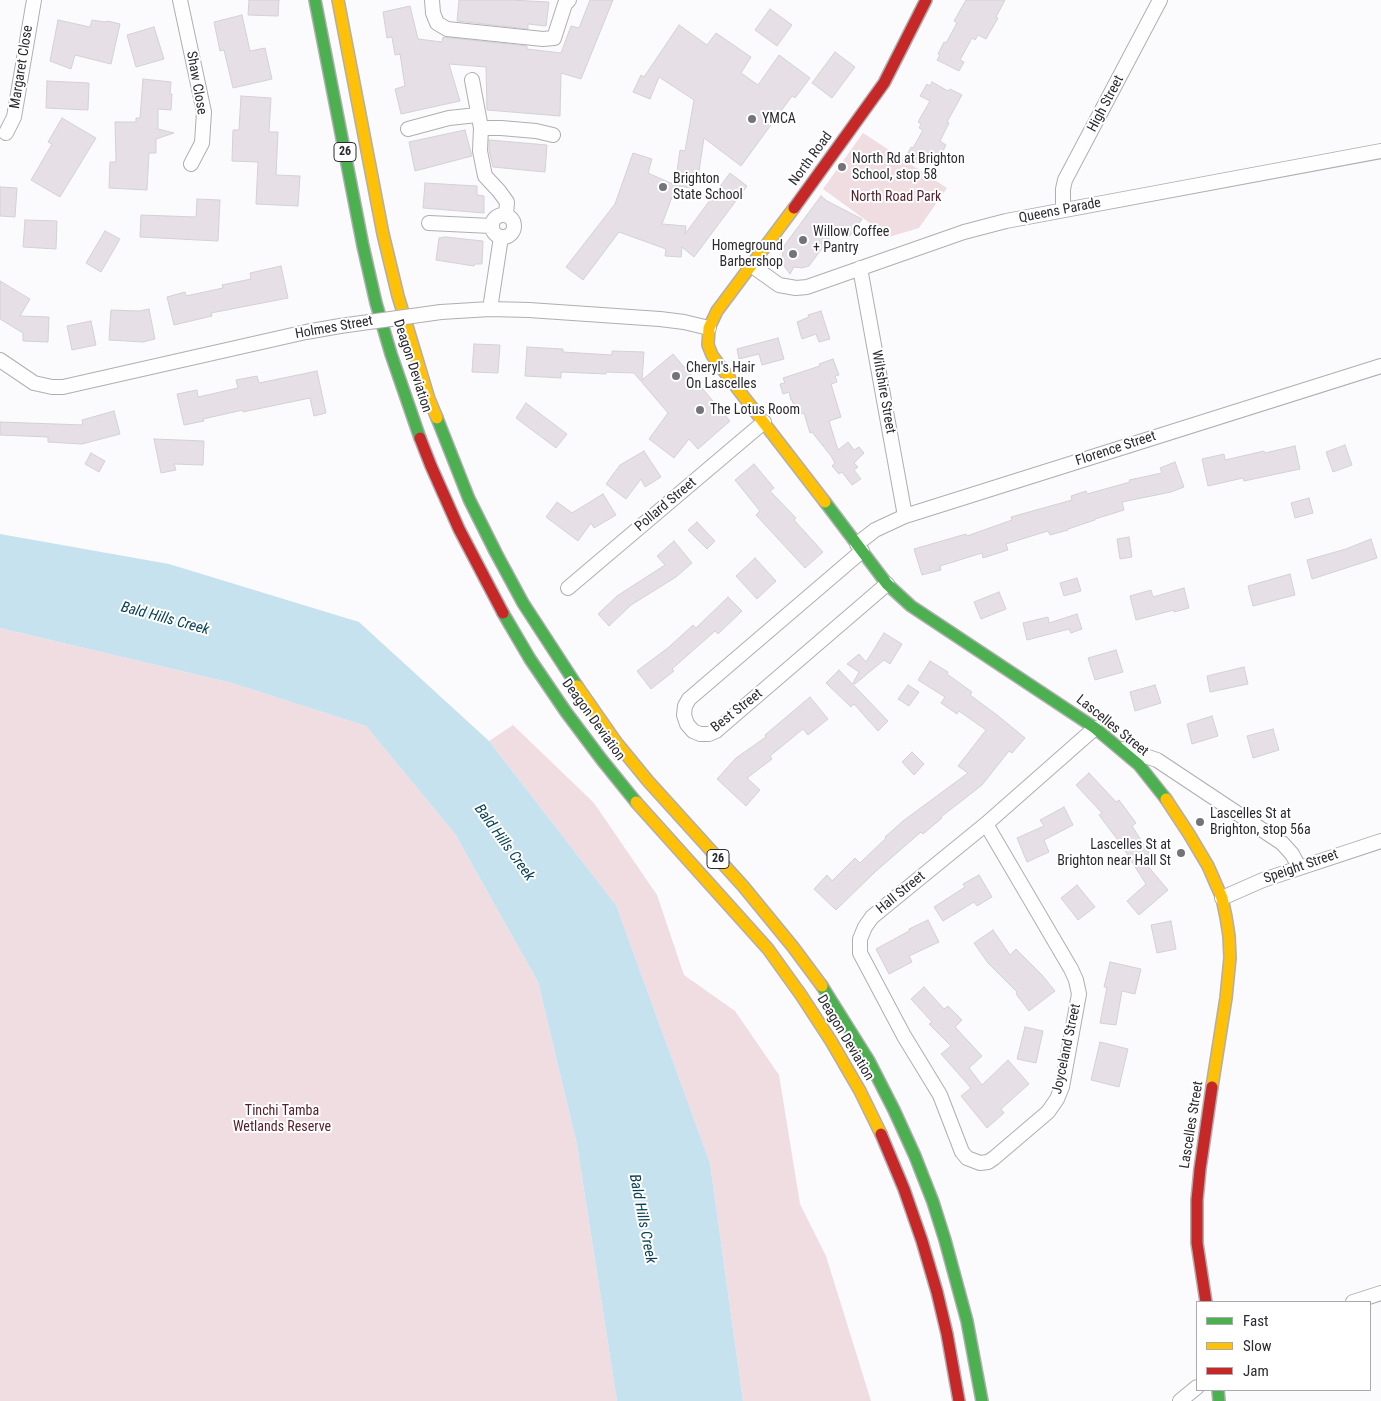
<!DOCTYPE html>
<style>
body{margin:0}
#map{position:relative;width:1381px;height:1401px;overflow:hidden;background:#fbfafc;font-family:"Roboto Condensed",sans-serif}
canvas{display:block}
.legend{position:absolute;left:1196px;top:1301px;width:175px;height:90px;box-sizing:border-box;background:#fff;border:1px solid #aaaaac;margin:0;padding:6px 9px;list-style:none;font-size:15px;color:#2b2a30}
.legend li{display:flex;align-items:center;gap:10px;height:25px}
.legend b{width:25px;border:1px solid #aaaaac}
</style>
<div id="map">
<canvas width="1381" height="1401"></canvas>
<ul class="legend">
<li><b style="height:6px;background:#4caf50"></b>Fast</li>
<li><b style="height:6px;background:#ffc107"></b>Slow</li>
<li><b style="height:6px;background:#c62828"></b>Jam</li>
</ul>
</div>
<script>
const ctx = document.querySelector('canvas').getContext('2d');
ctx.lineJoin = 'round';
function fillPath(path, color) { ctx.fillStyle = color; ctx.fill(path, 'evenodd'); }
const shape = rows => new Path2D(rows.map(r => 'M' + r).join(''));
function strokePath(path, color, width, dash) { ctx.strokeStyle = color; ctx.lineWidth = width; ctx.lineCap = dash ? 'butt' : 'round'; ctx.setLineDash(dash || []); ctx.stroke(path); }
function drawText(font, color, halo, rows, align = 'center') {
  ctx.font = font + ' "Roboto Condensed",sans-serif'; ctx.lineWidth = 4; ctx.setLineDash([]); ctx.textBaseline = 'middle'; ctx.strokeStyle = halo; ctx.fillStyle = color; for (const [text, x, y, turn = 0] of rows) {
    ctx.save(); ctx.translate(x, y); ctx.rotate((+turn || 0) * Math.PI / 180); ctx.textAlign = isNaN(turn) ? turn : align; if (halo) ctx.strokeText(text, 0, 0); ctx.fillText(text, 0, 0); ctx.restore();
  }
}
const green = shape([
 [863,133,947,188,919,228,889,237,823,189],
 [0,628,232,683,366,726,455,834,538,982,577,1145,617,1401,0,1401],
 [513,725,594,803,657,895,684,975,735,1011,779,1075,800,1204,826,1256,871,1401,743,1401,710,1163,616,905,489,741]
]);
const water = shape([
 [0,534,169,564,359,622,489,741,616,905,710,1163,743,1401,617,1401,577,1145,538,982,455,834,366,726,232,683,0,628]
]);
const building = shape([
 [249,0,279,0,278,16,248,15,249,0],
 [459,0,510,0,549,2,546,26,528,24,528,29,457,21,459,0],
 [590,0,613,0,581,79,561,73,560,116,487,110,486,67,449,64,460,101,401,114,395,89,405,86,400,54,395,55,392,37,387,38,383,12,410,6,418,39,442,42,443,37,527,46,527,49,561,53,571,26,579,28,590,0],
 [966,0,1005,0,996,17,998,18,986,39,978,35,975,40,972,38,960,60,964,62,959,71,937,60,940,55,938,54,944,42,946,43,957,23,954,21,966,0],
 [770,9,792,25,777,46,755,30,770,9],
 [242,15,250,51,265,48,272,79,233,88,224,50,220,51,214,22,242,15],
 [58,20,90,27,92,20,105,22,108,21,120,24,111,64,75,55,71,69,50,61,58,20],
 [679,25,707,45,716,33,751,57,741,73,758,85,779,55,810,78,795,98,792,96,741,166,704,138,697,184,692,184,691,188,676,186,662,224,686,226,685,234,730,173,747,186,694,257,682,247,681,257,665,256,666,249,619,232,583,280,566,267,615,204,633,153,652,159,648,173,675,185,680,150,685,151,694,100,659,77,650,99,633,92,641,75,644,77,679,25],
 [154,27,164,59,136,67,127,35,154,27],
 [835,52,855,67,832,98,812,83,835,52],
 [143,79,171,82,170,94,172,94,171,110,158,109,158,129,174,133,156,139,156,153,149,153,147,190,109,188,110,162,116,162,115,122,136,122,136,118,140,118,143,79],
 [47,81,89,83,88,110,46,108,47,81],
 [932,82,948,91,950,89,962,95,947,122,949,123,940,141,946,145,938,161,923,153,917,164,906,157,911,147,913,148,923,130,919,128,921,124,918,122,930,101,920,96,927,84,930,86,932,82],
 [241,96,271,98,269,132,278,132,276,175,300,176,298,206,256,204,258,162,232,161,233,130,239,130,241,96],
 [62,118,96,138,60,197,31,180,52,144,48,142,62,118],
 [465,130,472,156,415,171,409,142,465,130],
 [489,140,547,145,545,172,493,167,489,150,489,140],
 [425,183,477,186,477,195,484,196,484,213,423,208,425,183],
 [0,187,17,188,15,217,0,216,0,187],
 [821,196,827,201,862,219,849,237,837,228,809,266,802,268,794,267,790,274,781,262,784,246,821,196],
 [197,199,220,200,218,241,140,237,141,215,196,217,197,199],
 [25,220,57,221,56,249,23,247,25,220],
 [105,231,120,239,101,272,86,263,105,231],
 [445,237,483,241,482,264,475,264,474,266,436,260,439,238,445,237],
 [281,266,288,298,211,313,212,316,174,325,167,297,185,292,186,296,223,288,222,285,251,279,250,273,281,266],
 [0,281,30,299,20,316,49,317,48,342,23,341,23,333,0,319,0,281],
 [149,309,155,339,143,342,109,340,111,310,139,311,149,309],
 [821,311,830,339,819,342,816,334,802,339,797,322,809,317,808,315,821,311],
 [91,321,96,345,72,350,67,326,91,321],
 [778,338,784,359,762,365,759,354,739,359,737,349,778,338],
 [474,344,500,345,498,373,472,372,474,344],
 [527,347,563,349,563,352,612,355,612,351,644,352,642,380,673,354,730,421,698,449,689,439,674,458,649,439,668,413,634,373,606,372,606,374,561,372,561,378,525,376,527,347],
 [833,359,839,375,835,376,837,382,831,384,841,417,829,421,838,450,848,442,854,450,859,447,864,453,854,463,858,467,854,470,861,479,852,485,842,472,839,474,832,466,835,463,831,456,812,432,810,433,804,413,797,415,792,400,791,400,789,392,783,394,780,384,785,383,783,378,820,366,819,364,833,359],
 [317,371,326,413,314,416,310,398,243,412,243,410,203,419,204,421,184,425,177,394,197,390,198,397,238,388,236,380,257,376,259,383,317,371],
 [526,403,567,434,556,448,516,418,526,403],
 [114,411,120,434,82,444,48,442,48,437,0,435,0,422,83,425,82,420,114,411],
 [154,439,204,441,203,465,174,464,176,470,161,473,154,439],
 [1345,445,1352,465,1333,472,1326,452,1345,445],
 [1295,446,1300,469,1244,481,1243,478,1208,486,1202,459,1224,454,1225,460,1264,451,1265,453,1295,446],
 [644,451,661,477,645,487,641,479,626,499,606,484,620,465,644,451],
 [91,453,105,461,99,472,85,464,91,453],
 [1175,462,1184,487,1171,492,1122,502,1124,510,1095,519,1095,520,1068,529,1068,530,1050,535,1048,531,1006,544,1008,550,983,558,982,553,940,566,941,570,922,575,914,549,966,534,967,536,1012,520,1011,517,1072,500,1071,496,1086,491,1087,494,1130,482,1129,480,1162,473,1160,468,1175,462],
 [754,464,774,488,770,491,796,518,794,520,823,552,805,568,756,515,760,511,735,480,754,464],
 [603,494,616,515,594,528,591,523,578,541,546,517,557,502,572,513,603,494],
 [1309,498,1313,513,1295,518,1291,503,1309,498],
 [697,522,715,541,707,549,688,530,697,522],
 [1129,537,1132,557,1120,559,1117,539,1129,537],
 [1371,539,1377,558,1312,579,1307,560,1346,549,1371,539],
 [674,541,692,563,676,577,631,605,609,626,598,614,617,596,665,565,657,556,674,541],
 [755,558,776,581,757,599,736,576,755,558],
 [1290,574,1295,595,1253,606,1248,586,1290,574],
 [1077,578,1081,591,1064,596,1060,583,1077,578],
 [1184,588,1189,608,1174,612,1174,610,1136,620,1130,596,1151,590,1153,597,1184,588],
 [999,592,1006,609,981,619,974,602,999,592],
 [728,597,742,611,718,634,715,631,672,669,674,671,651,689,637,671,669,647,693,625,696,628,728,597],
 [1077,614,1082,629,1071,633,1069,629,1027,640,1023,623,1048,617,1049,623,1077,614],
 [884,633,902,644,890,664,884,660,855,684,853,683,859,672,847,664,859,654,866,662,884,633],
 [1116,650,1123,672,1095,680,1088,658,1116,650],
 [930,661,948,672,947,674,972,692,970,695,997,715,1025,738,1012,753,1009,751,982,785,941,817,942,818,923,834,921,832,875,872,836,910,814,889,827,875,832,881,855,858,860,863,886,838,885,837,903,821,968,773,958,766,986,730,959,711,957,714,941,703,945,697,918,680,930,661],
 [1244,667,1248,684,1210,692,1207,676,1244,667],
 [839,670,888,721,878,731,854,704,851,707,826,683,839,670],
 [908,685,919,692,909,706,898,699,908,685],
 [1155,685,1161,703,1135,711,1130,692,1155,685],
 [810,697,828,719,808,735,803,729,770,756,772,759,747,778,760,790,746,806,717,779,736,758,766,737,765,735,810,697],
 [1212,716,1218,736,1192,744,1187,724,1212,716],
 [1273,729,1279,750,1253,758,1247,736,1273,729],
 [912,752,924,764,914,775,902,762,912,752],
 [1089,773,1116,802,1119,800,1136,823,1132,826,1153,859,1146,864,1168,890,1139,915,1127,901,1146,884,1120,843,1099,815,1102,813,1076,785,1089,773],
 [1064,807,1073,825,1044,840,1049,852,1027,862,1017,838,1044,826,1040,820,1064,807],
 [979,875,992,897,977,906,974,902,943,921,934,907,965,887,963,884,979,875],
 [1077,885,1095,907,1078,920,1061,898,1077,885],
 [928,920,939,942,909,956,912,962,889,974,876,949,909,931,909,929,928,920],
 [1171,921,1176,949,1157,953,1151,925,1171,921],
 [993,930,1010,955,1016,949,1042,975,1055,991,1029,1011,1016,994,1017,992,988,963,974,943,993,930],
 [1110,962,1141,969,1135,994,1122,991,1116,1025,1100,1023,1107,987,1104,987,1110,962],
 [924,987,944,1009,948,1006,962,1020,955,1027,982,1056,969,1068,982,1085,1008,1060,1029,1084,1001,1109,1004,1113,987,1128,961,1096,971,1088,941,1054,951,1046,929,1024,932,1022,911,999,924,987],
 [1025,1027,1043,1031,1036,1063,1017,1059,1025,1027],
 [1100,1042,1128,1049,1119,1087,1091,1080,1100,1042]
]);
const street = shape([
 [180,0,204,112,202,143,191,164],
 [432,0,433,13,437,23,447,29,543,39,554,38,565,4,569,0],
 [472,80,481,128,480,151,485,176,499,191,507,202,506,215],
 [481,128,501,128,536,131,553,135],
 [408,129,449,118,477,115],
 [6,133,14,117,34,0],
 [1063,210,1063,189,1065,180,1160,0],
 '492 226a11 11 0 1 1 22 0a11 11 0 1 1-22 0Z',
 [429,223,491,226],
 [751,265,779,285,796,288,807,287,964,232,1006,221,1381,151],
 [860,268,905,516],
 [490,309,501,237],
 [441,312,490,309,529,310,660,319,684,322,709,328],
 [0,360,34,383,52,387,63,387,306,332,340,326],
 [857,544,875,530,905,516,1381,366],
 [862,551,689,699,685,706,684,715,687,724,693,731,700,734,709,734,716,731,887,584],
 [568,588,764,422],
 [1124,749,1157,760,1282,843,1292,854,1299,867],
 [986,824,1071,969,1076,980,1079,994,1062,1087,1057,1099,1048,1112,994,1158,988,1162,980,1163,967,1158,962,1152,940,1095,904,1036,860,953,860,939,865,927,872,917,986,824,1095,728],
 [1222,898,1263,880,1381,841],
 [1353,1302,1381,1293],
 [1180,1401,1197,1387]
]);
const fast = shape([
 [315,0,363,246,376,303,391,354,420,438],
 [437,418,469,499,496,553,523,603,577,686],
 [825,502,887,584,911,606,1095,728,1139,765,1166,799],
 [503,613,530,659,566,712,602,760,636,802],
 [822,986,869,1061,894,1110,915,1156,933,1202,945,1240,967,1321,982,1401],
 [1218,1390,1219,1401]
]);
const slow = shape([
 [338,0,383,234,398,296,429,399,437,418],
 [794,208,717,311,709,328,708,345,712,355,720,366,825,502],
 [577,686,616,742,648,781,743,886,793,947,822,986],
 [1166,799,1189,834,1208,866,1222,898,1226,917,1229,936,1230,958,1226,998,1212,1087],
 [636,802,768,949,801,995,831,1041,860,1091,881,1134]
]);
const jam = shape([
 [794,208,884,83,926,0],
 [420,438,431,466,459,529,503,613],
 [881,1134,904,1189,922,1241,937,1292,947,1334,959,1401],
 [1206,1302,1197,1243,1197,1200,1200,1169,1212,1087]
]);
const streetBridge = shape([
 [340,326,441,312]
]);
const markers = [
 [752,119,5,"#747377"],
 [842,167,5,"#747377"],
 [663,187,5,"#747377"],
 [803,240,5,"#747377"],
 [793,254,5,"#747377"],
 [676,376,5,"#747377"],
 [700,410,5,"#747377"],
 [1200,822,5,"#747377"],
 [1181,853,5,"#747377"]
];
const shields = [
 [345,152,22],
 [718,859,22]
];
const shieldNames = [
 ["26",345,152],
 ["26",718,859]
];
const streetNames = [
 ["Margaret Close",22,67,-81],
 ["Shaw Close",196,83,80],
 ["High Street",1106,104,-62],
 ["North Road",811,159,-54],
 ["Queens Parade",1060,211,-11],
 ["Holmes Street",334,328,-10],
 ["Deagon Deviation",412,366,72],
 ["Wiltshire Street",883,392,80],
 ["Florence Street",1116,449,-18],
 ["Pollard Street",666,505,-40],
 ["Best Street",737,711,-38],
 ["Deagon Deviation",593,720,54],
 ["Lascelles Street",1112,726,39],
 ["Speight Street",1301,867,-19],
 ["Hall Street",901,893,-39],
 ["Deagon Deviation",845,1038,59],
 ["Joyceland Street",1067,1049,-78],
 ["Lascelles Street",1192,1125,-81]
];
const poiNames = [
 ["YMCA",762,119],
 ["North Rd at Brighton",852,159],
 ["School, stop 58",852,175],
 ["Brighton",673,179],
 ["State School",673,195],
 ["Willow Coffee",813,232],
 ["+ Pantry",813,248],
 ["Homeground",783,246,"right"],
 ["Barbershop",783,262,"right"],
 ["Cheryl's Hair",686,368],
 ["On Lascelles",686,384],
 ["The Lotus Room",710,410],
 ["Lascelles St at",1210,814],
 ["Brighton, stop 56a",1210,830],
 ["Lascelles St at",1171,845,"right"],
 ["Brighton near Hall St",1171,861,"right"]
];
const parkNames = [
 ["North Road Park",896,197],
 ["Tinchi Tamba",282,1111],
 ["Wetlands Reserve",282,1127]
];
const waterNames = [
 ["Bald Hills Creek",165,619,15],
 ["Bald Hills Creek",504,843,54],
 ["Bald Hills Creek",642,1219,79]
];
fillPath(green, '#efdde1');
fillPath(water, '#c6e2ef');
fillPath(building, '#e6dfe5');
strokePath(building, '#d4d1d4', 1);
strokePath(street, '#afaeb2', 16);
strokePath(fast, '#afaeb2', 14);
strokePath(slow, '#afaeb2', 14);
strokePath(jam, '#afaeb2', 14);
strokePath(street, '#fefeff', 14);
strokePath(fast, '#4caf50', 11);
strokePath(slow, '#ffc107', 11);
strokePath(jam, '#c62828', 11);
strokePath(streetBridge, '#afaeb2', 16, []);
strokePath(streetBridge, '#fefeff', 14);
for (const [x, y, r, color] of markers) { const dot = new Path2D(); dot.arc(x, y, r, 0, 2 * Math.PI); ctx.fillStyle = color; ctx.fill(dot); strokePath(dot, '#fff', 2); }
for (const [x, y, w] of shields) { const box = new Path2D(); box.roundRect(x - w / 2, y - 9.5, w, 19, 4); ctx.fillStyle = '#fff'; ctx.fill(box); strokePath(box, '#2b2a30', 1); }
drawText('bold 12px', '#2b2a30', null, shieldNames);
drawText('14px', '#2b2a30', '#fff', streetNames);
drawText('14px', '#2b2a30', '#fff', poiNames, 'left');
drawText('14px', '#55202e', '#fff', parkNames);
drawText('italic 15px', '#0b4256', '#fff', waterNames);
</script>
